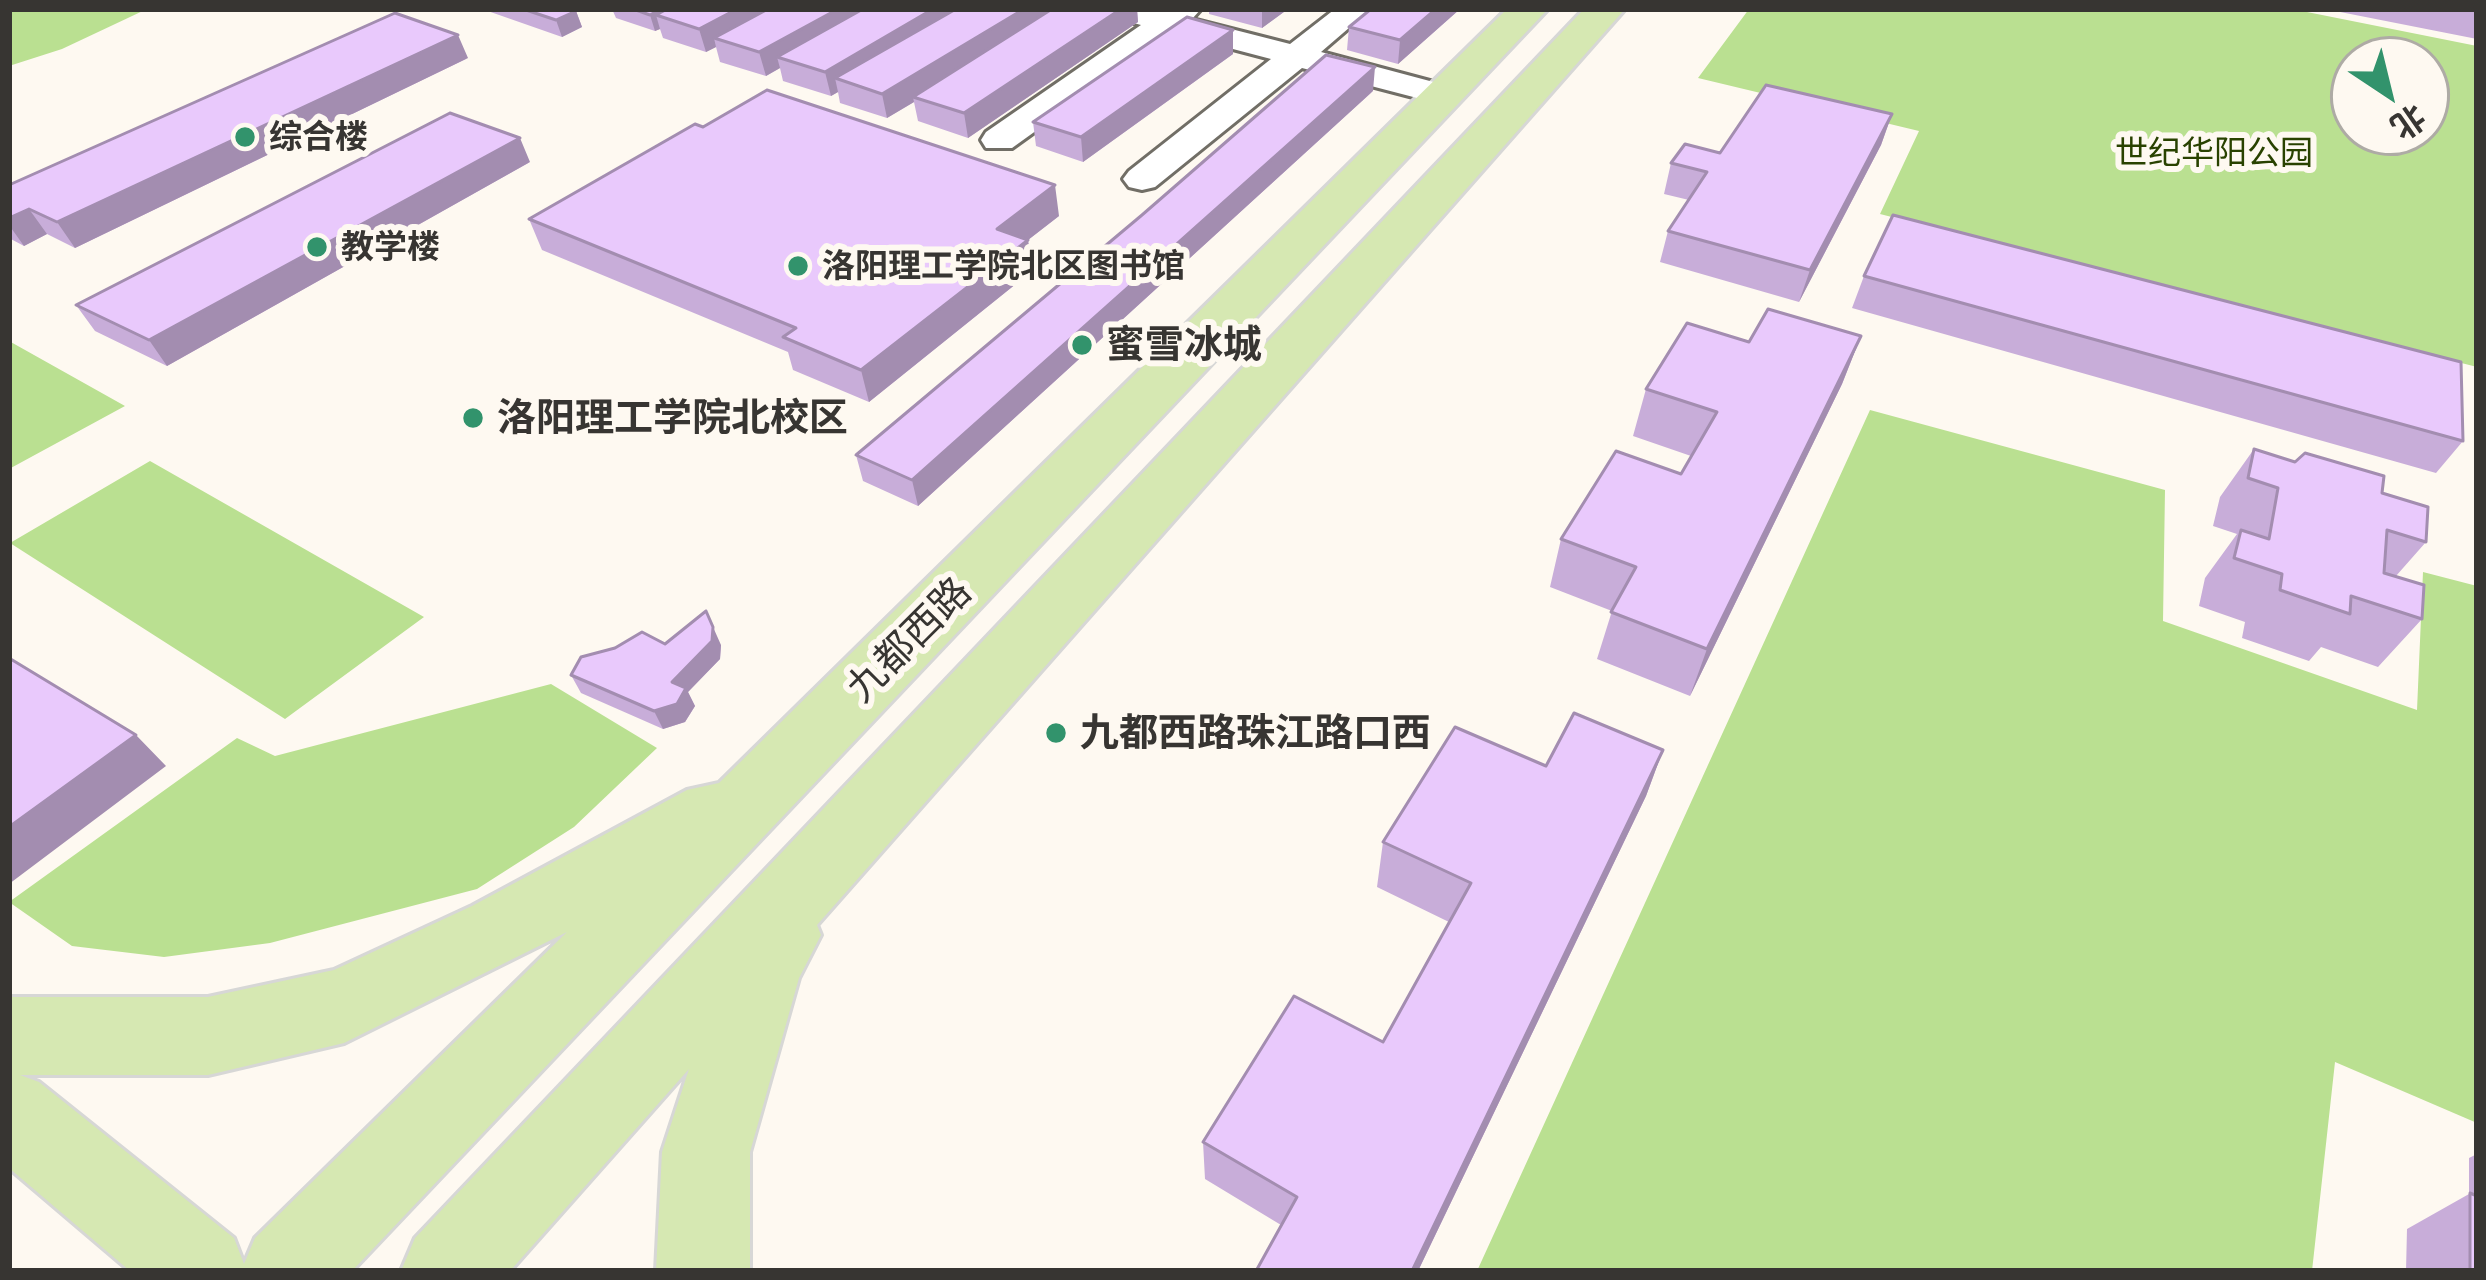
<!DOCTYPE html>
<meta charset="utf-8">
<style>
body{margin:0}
#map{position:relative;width:2486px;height:1280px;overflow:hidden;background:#fef9f1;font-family:Lato,"Noto Sans SC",sans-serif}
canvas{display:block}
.frame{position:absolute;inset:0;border:12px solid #373532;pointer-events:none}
.north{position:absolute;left:2330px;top:36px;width:120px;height:120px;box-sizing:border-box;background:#fef9f1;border:3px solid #aeaba5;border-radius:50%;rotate:145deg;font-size:33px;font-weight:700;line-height:48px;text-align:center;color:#373532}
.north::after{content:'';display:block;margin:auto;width:42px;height:54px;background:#32936c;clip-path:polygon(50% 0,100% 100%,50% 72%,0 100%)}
</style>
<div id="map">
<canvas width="2486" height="1280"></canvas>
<div class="frame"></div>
<div class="north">北</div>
</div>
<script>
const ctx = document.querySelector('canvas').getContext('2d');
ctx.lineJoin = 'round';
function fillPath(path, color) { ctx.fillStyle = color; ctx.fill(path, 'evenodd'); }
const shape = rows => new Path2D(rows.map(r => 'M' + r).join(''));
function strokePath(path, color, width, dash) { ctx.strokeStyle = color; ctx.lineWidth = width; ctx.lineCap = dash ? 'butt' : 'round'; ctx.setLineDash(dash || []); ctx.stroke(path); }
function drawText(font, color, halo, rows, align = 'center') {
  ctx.font = font + ' Lato,"Noto Sans SC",sans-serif'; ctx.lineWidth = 12; ctx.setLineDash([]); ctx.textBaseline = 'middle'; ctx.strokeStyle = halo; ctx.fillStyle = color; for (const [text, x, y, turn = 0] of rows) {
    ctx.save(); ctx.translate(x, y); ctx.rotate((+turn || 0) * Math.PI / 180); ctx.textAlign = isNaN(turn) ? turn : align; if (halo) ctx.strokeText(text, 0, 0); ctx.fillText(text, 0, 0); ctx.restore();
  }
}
const green = shape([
 [9,9,147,9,62,49,9,66],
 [1749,9,2292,9,2477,46,2477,367,1880,214,1919,131,1698,78],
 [2354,60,2426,60,2426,132,2354,132],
 [9,341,125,406,9,469],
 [1870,410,2165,490,2163,621,2417,710,2423,572,2477,586,2477,1123,2335,1062,2312,1271,1477,1271],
 [150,461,424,617,285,719,10,543],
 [551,684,657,748,574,827,477,889,270,943,164,957,72,946,9,902,237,738,275,756]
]);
const minor = shape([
 [1103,9,1201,9,1192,19,1290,44,1335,9,1371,9,1321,52,1456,88,1461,95,1456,102,1444,105,1302,68,1155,187,1142,190,1129,187,1123,179,1129,171,1271,59,1172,33,1012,148,986,148,981,140,986,132,1141,25,1108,16,1103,9]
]);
const major = shape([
 [1507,9,1548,9,352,1271,130,1271,9,1168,9,997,208,997,334,970,472,906,687,790,719,783,1507,9],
 [567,932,255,1238,244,1264,234,1238,39,1082,20,1075,208,1075,344,1043,567,932],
 [1584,9,1625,9,817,925,821,935,799,978,750,1152,750,1271,656,1271,662,1152,689,1069,510,1271,401,1271,415,1238,1584,9]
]);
const wall = shape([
 [482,9,571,9,576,11,582,27,562,37],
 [612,9,1137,9,1138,22,968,138,918,121,914,102,887,118,840,103,838,92,831,96,783,81,780,68,766,76,720,62,716,47,706,52,663,38,660,29,655,31,616,18],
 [1209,9,1288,9,1262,28,1209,14],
 [1460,9,1398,64,1347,50,1349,27],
 [2325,9,2477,9,2477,39],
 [1233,30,1233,54,1083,162,1036,146,1033,122],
 [468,58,75,248,47,234,24,246,9,238,9,185],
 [1373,91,918,506,863,481,856,455],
 [1892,114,1881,145,1799,302,1660,262,1668,231,1689,200,1664,194,1671,163],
 [530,162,167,366,95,331,76,305],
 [1059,216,1028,240,1032,271,869,402,793,370,788,352,542,250,529,219],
 [1864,276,2463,441,2436,473,1852,308],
 [1861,336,1842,384,1690,696,1597,659,1612,611,1550,587,1561,539,1681,474,1691,456,1633,436,1646,389,1749,342],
 [2254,449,2382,493,2426,542,2396,576,2422,619,2378,667,2321,647,2309,661,2242,638,2245,622,2199,606,2205,578,2237,534,2213,526,2220,497],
 [665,644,721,645,720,659,688,692,695,706,685,722,663,729,581,693,571,675],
 [1663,750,1646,796,1418,1271,1256,1271,1281,1225,1205,1179,1203,1142,1383,1042,1449,922,1377,887,1383,842,1546,766],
 [2477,1154,2477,1271,2406,1271,2407,1229,2469,1194,2469,1158]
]);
const shadedWall = shape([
 [661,9,698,9,656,15,660,29,655,31,650,15],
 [737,9,787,9,714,38,716,47,706,52,699,29],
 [838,9,883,9,777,57,780,68,766,76,759,52],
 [933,9,975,9,835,78,838,92,831,96,825,72],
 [1024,9,1064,9,913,97,914,102,887,118,882,94],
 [1121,9,1137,9,1138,22,968,138,964,113],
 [1266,9,1288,9,1262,28,1262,12],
 [1436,9,1460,9,1398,64,1400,40],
 [576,11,582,27,562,37,556,20],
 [1233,30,1233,54,1083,162,1081,137],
 [458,35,468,58,75,248,57,222],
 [1375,67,1373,91,918,506,912,480],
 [1892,114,1881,145,1799,302,1810,270],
 [520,138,530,162,167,366,149,340],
 [1055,185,1059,216,1028,240,1032,271,869,402,861,370,997,229],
 [29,209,47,234,24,246,9,225,9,218],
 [1861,336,1842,384,1690,696,1707,649],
 [713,627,721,645,720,659,688,692,695,706,685,722,663,729,654,711,672,682],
 [136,735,166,766,9,884,9,827],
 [1663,750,1646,796,1418,1271,1412,1271]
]);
const building = shape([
 [523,9,571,9,576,11,556,20,523,9],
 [633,9,661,9,650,15,633,9],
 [667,9,737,9,699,29,656,15,667,9],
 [768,9,838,9,759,52,714,38,768,9],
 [863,9,933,9,825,72,777,57,863,9],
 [956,9,1024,9,882,94,835,78,956,9],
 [1052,9,1121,9,964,113,913,97,1052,9],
 [1371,9,1436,9,1400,40,1349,27,1371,9],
 [395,13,458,35,57,222,29,209,9,218,9,185,395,13],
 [1187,17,1233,30,1081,137,1033,122,1187,17],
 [1326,55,1375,67,912,480,856,455,1142,215,1326,55],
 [1766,85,1892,114,1810,270,1668,231,1707,172,1671,163,1685,144,1720,153,1766,85],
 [767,90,1055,185,997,229,1028,240,861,370,783,337,796,328,529,219,695,124,703,127,767,90],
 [450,113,520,138,149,340,76,305,450,113],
 [1893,215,2461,362,2463,441,1864,276,1893,215],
 [1768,309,1861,336,1707,649,1611,612,1636,567,1561,539,1616,451,1681,474,1717,412,1646,389,1687,323,1749,342,1768,309],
 [2254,449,2295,462,2305,453,2384,476,2382,493,2428,507,2426,542,2387,530,2384,573,2424,585,2422,619,2351,596,2350,614,2280,590,2282,574,2234,558,2241,530,2269,539,2278,488,2248,478,2254,449],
 [706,611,713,627,712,641,672,682,686,688,677,704,654,711,571,675,581,657,615,648,642,632,665,644,706,611],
 [9,658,136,735,9,827,9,658],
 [1574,713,1663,750,1412,1271,1256,1271,1297,1197,1203,1142,1294,996,1383,1042,1471,883,1383,842,1455,727,1546,766,1574,713],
 [2470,1193,2477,1196,2477,1271,2470,1271,2470,1193]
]);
const markers = [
 [245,137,12,"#32936c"],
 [317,247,12,"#32936c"],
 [798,266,12,"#32936c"],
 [1082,345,12,"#32936c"],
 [473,418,12,"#32936c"],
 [1056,733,12,"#32936c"]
];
const farPoinames = [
 ["综合楼",269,137],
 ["教学楼",341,247],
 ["洛阳理工学院北区图书馆",822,266]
];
const farParknames = [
 ["世纪华阳公园",2214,153]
];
const poiNames = [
 ["蜜雪冰城",1106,345],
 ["洛阳理工学院北校区",497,418],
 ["九都西路珠江路口西",1080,733]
];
const streetNames = [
 ["九都西路",909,640,-45]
];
fillPath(green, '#bae091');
strokePath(minor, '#716e66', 6);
strokePath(major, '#d7d7d6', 6);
fillPath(minor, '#fff');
fillPath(major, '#d6e8b2');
fillPath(wall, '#c8add9');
fillPath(shadedWall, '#a38db0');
fillPath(building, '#e9c9fc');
strokePath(building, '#a38db0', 3);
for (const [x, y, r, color] of markers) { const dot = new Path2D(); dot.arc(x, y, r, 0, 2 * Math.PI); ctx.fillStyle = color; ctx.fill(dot); strokePath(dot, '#fef9f1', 4.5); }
drawText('bold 33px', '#373532', '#fef9f1', farPoinames, 'left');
drawText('33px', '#294200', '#fef9f1', farParknames);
drawText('bold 39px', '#373532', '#fef9f1', poiNames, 'left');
drawText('39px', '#373532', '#fef9f1', streetNames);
</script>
